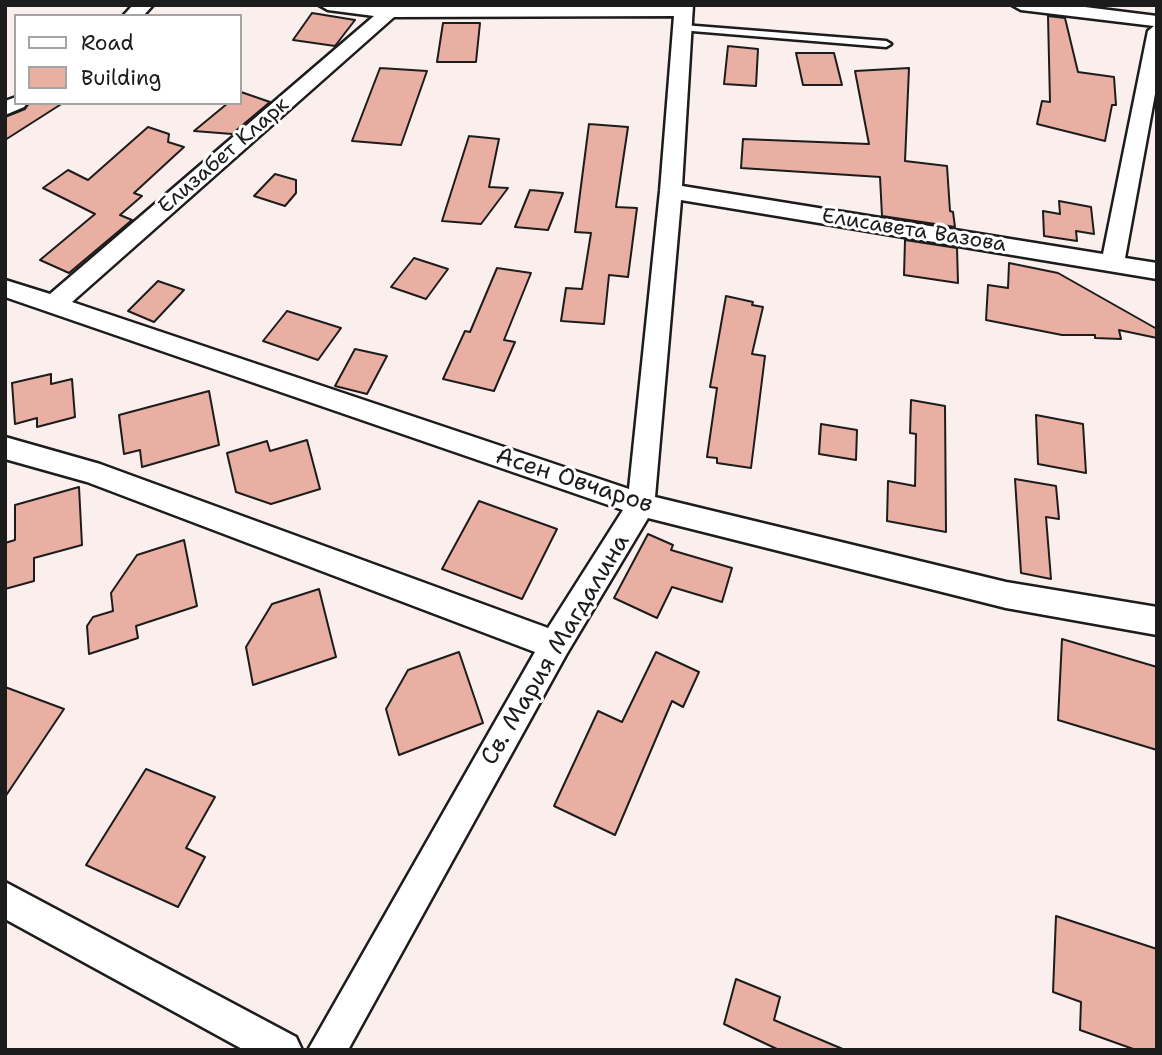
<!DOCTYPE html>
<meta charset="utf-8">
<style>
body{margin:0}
#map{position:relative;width:1162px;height:1055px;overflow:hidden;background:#faefec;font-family:"Shantell Sans",sans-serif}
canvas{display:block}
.frame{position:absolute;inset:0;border:7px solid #1c1c1c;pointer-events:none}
.legend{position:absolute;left:14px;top:14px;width:228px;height:91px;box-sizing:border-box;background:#fff;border:2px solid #a4a4a4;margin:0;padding:9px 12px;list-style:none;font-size:21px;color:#1c1c1c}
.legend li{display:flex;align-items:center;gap:14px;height:35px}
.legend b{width:35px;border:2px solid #a4a4a4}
</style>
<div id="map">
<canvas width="1162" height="1055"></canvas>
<div class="frame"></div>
<ul class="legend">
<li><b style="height:9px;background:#fff"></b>Road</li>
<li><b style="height:19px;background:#e8afa2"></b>Building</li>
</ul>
</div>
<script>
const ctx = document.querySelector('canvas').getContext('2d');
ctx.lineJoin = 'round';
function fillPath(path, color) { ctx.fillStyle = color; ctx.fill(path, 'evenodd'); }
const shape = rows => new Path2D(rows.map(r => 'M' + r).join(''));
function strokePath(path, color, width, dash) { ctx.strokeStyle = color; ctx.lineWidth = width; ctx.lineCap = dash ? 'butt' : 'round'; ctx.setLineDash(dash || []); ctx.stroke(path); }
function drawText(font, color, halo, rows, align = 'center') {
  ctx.font = font + ' "Shantell Sans",sans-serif'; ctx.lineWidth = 6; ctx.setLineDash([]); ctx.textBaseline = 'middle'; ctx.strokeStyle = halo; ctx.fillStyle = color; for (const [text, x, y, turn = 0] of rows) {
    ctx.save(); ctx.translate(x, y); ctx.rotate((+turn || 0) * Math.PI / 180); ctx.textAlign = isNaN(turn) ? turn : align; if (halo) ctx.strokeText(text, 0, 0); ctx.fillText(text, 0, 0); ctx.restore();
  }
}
const building = shape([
 [312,13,355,20,335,46,293,40,312,13],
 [1048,16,1065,18,1078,72,1114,77,1116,105,1112,105,1105,141,1037,124,1042,101,1050,102,1048,16],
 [443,23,480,23,476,62,437,62,443,23],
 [728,46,758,49,756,86,724,84,728,46],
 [796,53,834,53,842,85,803,85,796,53],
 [380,68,427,71,401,145,352,141,380,68],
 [909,68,905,161,947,166,950,211,953,212,955,227,882,216,880,177,741,168,743,139,869,144,855,71,909,68],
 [241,92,270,102,232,134,194,131,228,103,240,103,241,92],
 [29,103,63,103,5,140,5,117,25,109,29,103],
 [589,124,628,127,616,207,637,208,628,277,609,275,604,324,561,321,566,288,582,289,591,233,575,232,589,124],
 [148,127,169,134,168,142,184,147,134,193,142,196,120,215,132,220,69,273,40,260,95,214,43,188,68,170,88,180,148,127],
 [469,136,499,139,489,187,508,188,481,224,442,221,469,136],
 [275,174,296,180,296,193,285,206,254,196,275,174],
 [530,190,563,193,548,230,515,227,530,190],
 [1059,201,1091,207,1094,234,1076,231,1077,241,1044,236,1043,211,1060,214,1059,201],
 [905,240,957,248,958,283,904,275,905,240],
 [414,258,448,269,426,299,391,287,414,258],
 [1009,263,1058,273,1157,329,1157,338,1119,330,1121,339,1095,338,1095,335,1062,335,986,320,988,285,1008,288,1009,263],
 [497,268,531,273,504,340,515,342,494,391,443,379,465,331,470,332,497,268],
 [158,281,184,290,154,322,128,311,158,281],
 [726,296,753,302,752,305,763,307,752,354,765,356,751,468,717,463,717,458,707,457,717,388,710,387,726,296],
 [287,311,341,328,318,360,263,341,287,311],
 [355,349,387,356,367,394,335,386,355,349],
 [51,374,51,384,72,379,75,417,37,427,37,418,15,424,12,383,51,374],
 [209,391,219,445,142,467,140,450,124,454,119,415,209,391],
 [911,400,945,406,946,532,887,521,888,481,915,486,916,434,910,433,911,400],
 [1036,415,1083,424,1086,473,1038,464,1036,415],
 [821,424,857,430,856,460,819,454,821,424],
 [307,440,320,489,271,504,236,492,227,453,267,441,270,451,307,440],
 [1015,479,1056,486,1059,519,1046,517,1051,579,1021,573,1015,479],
 [79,487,82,545,34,558,34,581,5,589,5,543,15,540,15,505,79,487],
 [479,501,557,529,522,599,442,569,479,501],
 [648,534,673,545,671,550,732,568,722,602,672,587,657,618,614,598,648,534],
 [184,540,197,606,136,626,138,638,89,654,87,626,93,617,113,611,111,593,137,555,184,540],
 [319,589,336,657,253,685,246,647,272,604,319,589],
 [1062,639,1157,667,1157,750,1058,720,1062,639],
 [459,652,483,723,399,755,386,709,408,670,459,652],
 [656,652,699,672,683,707,672,701,615,835,554,806,598,711,622,722,656,652],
 [5,687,64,709,5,797,5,687],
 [146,769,215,797,186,848,205,857,178,907,86,865,146,769],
 [1056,916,1157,949,1157,1050,1136,1050,1080,1030,1081,1002,1053,992,1056,916],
 [736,979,780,997,774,1020,845,1050,779,1050,724,1024,736,979]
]);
const service = shape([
 [683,25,886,41,891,44,886,47,680,30,680,26,683,25]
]);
const minor = shape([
 [133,5,153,5,143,16,123,16,133,5],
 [319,5,693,5,682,186,1103,254,1148,31,1154,26,1021,10,1012,5,1069,5,1157,16,1157,83,1125,258,1157,263,1157,279,681,200,655,497,1006,582,1157,607,1157,635,1006,608,648,518,566,655,348,1050,308,1050,535,652,87,482,5,459,5,437,100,464,548,628,623,510,5,297,5,280,50,294,374,16,328,10,319,5],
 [674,16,660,191,629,489,72,302,394,17,674,16],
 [16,97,16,103,27,103,24,107,5,115,5,101,16,97],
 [5,882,296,1037,302,1050,244,1050,5,919,5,882]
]);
const farStreetnames = [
 ["Елизабет Кларк",224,156,-41],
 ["Елисавета Вазова",914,231,9]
];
const streetNames = [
 ["Асен Овчаров",574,481,18],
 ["Св. Мария Магдалина",556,650,-59]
];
fillPath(building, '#e8afa2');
strokePath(building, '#1c1c1c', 2);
strokePath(service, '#1c1c1c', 5);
strokePath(minor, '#1c1c1c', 5);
fillPath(service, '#fff');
fillPath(minor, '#fff');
drawText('21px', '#1c1c1c', '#fff', farStreetnames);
drawText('24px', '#1c1c1c', '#fff', streetNames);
</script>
